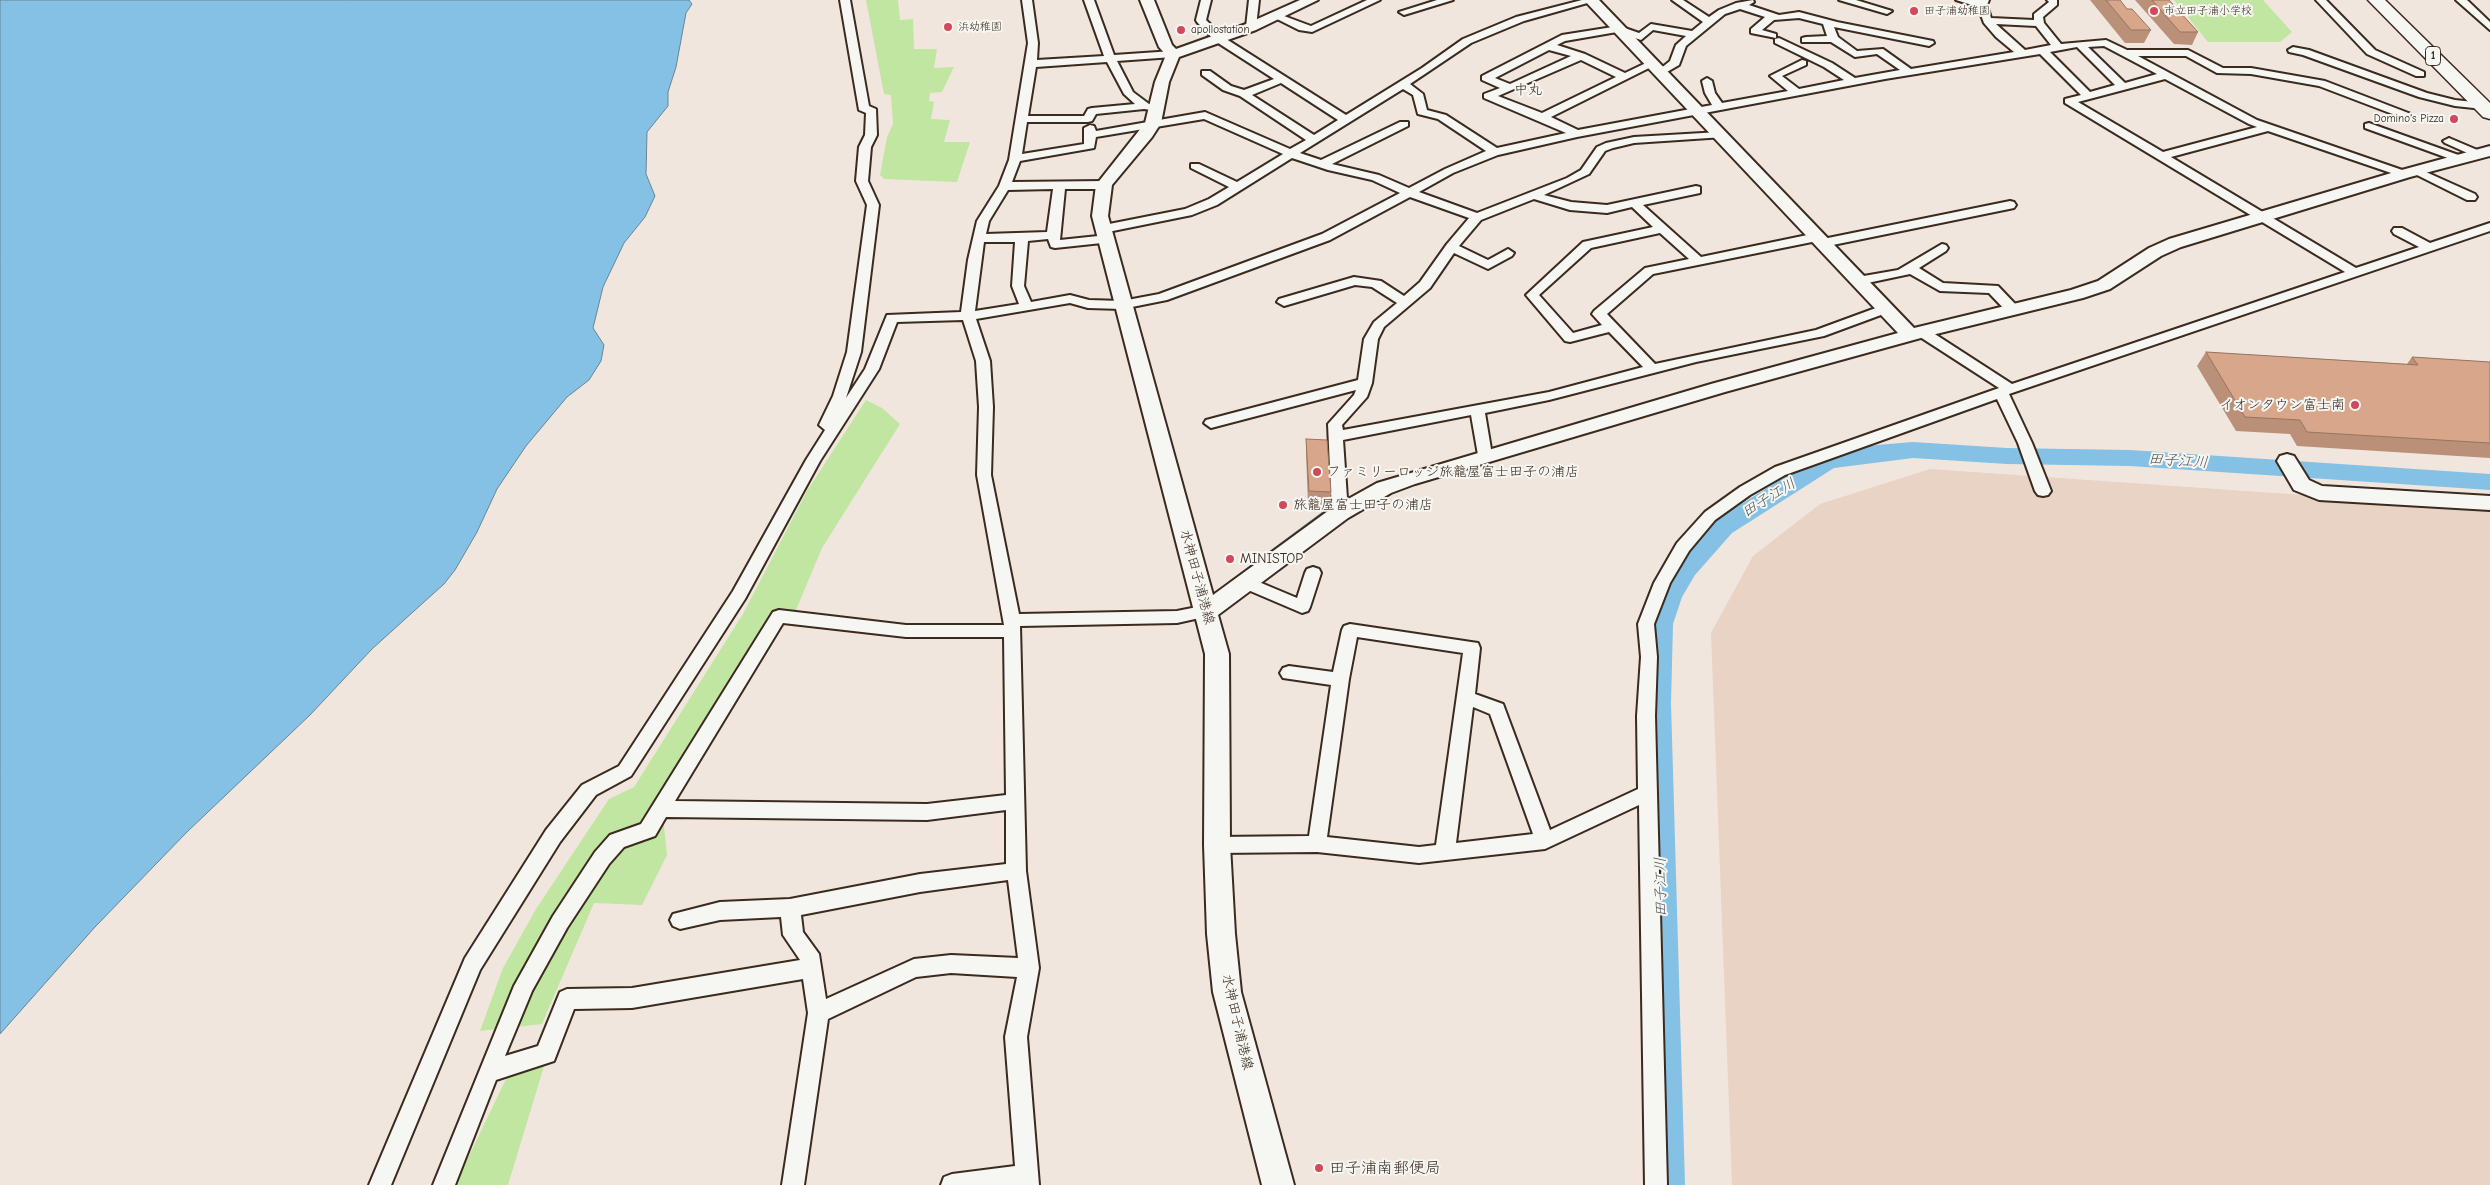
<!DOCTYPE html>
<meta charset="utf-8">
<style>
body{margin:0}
canvas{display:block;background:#f0e6dd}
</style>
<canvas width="2490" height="1185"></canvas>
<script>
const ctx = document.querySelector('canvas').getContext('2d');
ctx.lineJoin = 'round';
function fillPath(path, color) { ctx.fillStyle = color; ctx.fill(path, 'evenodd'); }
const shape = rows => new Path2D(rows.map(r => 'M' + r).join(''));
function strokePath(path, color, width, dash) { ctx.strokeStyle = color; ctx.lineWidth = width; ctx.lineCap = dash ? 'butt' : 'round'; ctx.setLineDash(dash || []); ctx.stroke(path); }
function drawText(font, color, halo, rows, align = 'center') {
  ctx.font = font + ' "Comic Neue","Klee One",sans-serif'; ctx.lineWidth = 4; ctx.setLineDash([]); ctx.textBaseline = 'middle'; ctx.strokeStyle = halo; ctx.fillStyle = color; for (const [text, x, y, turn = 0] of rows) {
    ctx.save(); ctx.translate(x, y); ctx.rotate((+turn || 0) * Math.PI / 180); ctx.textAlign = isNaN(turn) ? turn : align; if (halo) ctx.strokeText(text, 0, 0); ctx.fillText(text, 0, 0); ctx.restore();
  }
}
const built = shape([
 [1930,469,2490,508,2490,1185,1732,1185,1711,633,1753,556,1820,504]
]);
const green = shape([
 [866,0,898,0,900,20,913,19,914,49,937,49,934,68,954,67,942,92,930,93,929,101,934,102,931,119,950,120,944,142,970,142,957,182,884,179,880,175,887,137,893,124,891,95,884,94],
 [2174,0,2263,0,2292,32,2280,42,2208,42],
 [866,400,882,408,900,424,822,548,793,617,751,652,661,798,667,855,642,905,594,903,542,1024,480,1031,503,968,536,909,609,799,634,787,743,614,807,491],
 [545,1063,508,1185,455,1185,508,1075]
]);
const water = shape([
 [0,0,689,0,692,4,686,13,676,67,668,92,668,106,647,132,646,174,655,196,645,217,624,243,603,287,593,328,604,345,601,361,589,380,567,397,526,446,497,489,477,532,455,570,444,584,372,649,310,715,187,832,95,927,0,1034,0,0]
]);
const stream = shape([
 [1231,582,1332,507,1332,503]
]);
const river = shape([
 [1913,442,2007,448,2130,450,2490,474,2490,490,2130,466,2007,464,1913,458,1834,468,1732,533,1695,575,1682,597,1673,624,1671,703,1685,1185,1649,1185,1643,703,1647,624,1656,597,1677,561,1714,521,1820,455,1877,445,1913,442]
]);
const street = shape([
 [840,0,850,0,869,106,876,109,877,135,871,147,868,181,879,205,861,352,846,398,865,369,887,315,961,312,968,260,977,221,999,186,1009,160,1028,43,1022,0,1032,0,1038,43,1037,60,1104,56,1084,0,1094,0,1114,55,1173,51,1178,54,1173,57,1117,61,1133,92,1149,104,1159,107,1159,111,1144,109,1096,114,1092,121,1088,122,1027,122,1022,154,1084,144,1084,128,1090,125,1094,126,1096,131,1205,112,1290,149,1306,140,1240,96,1223,90,1202,75,1202,71,1210,71,1231,86,1244,90,1274,79,1215,41,1197,22,1196,20,1201,0,1211,0,1206,20,1223,37,1346,115,1422,68,1463,39,1516,17,1582,0,1598,0,1524,21,1471,43,1410,84,1423,94,1427,110,1446,115,1497,148,1566,133,1484,98,1484,94,1500,88,1482,80,1482,76,1562,35,1619,26,1639,33,1651,24,1692,31,1703,22,1672,0,1683,0,1709,17,1719,10,1736,3,1753,0,1754,2,1749,5,1779,15,1799,12,1837,22,1933,41,1934,43,1929,46,1834,27,1838,37,1857,51,1883,49,1911,69,2014,52,1996,37,1984,23,1978,7,1956,0,1989,0,1987,5,1991,18,2034,20,2034,14,2049,2,2047,0,2057,0,2057,5,2043,17,2044,23,2061,44,2106,40,2127,50,2188,50,2223,68,2251,68,2325,81,2411,114,2411,118,2403,118,2319,86,2251,74,2217,73,2186,56,2138,56,2257,120,2408,172,2408,176,2400,176,2268,131,2171,157,2356,268,2419,247,2394,234,2392,231,2394,228,2402,228,2430,243,2490,223,2490,231,2009,394,2032,443,2051,491,2048,495,2043,496,2038,495,2035,491,2018,443,1997,399,1785,475,1750,495,1715,520,1689,551,1670,583,1654,624,1657,657,1655,716,1667,1185,1645,1185,1639,805,1545,849,1419,863,1317,852,1217,853,1210,851,1207,845,1210,839,1217,837,1309,836,1331,685,1283,678,1280,673,1283,668,1289,666,1333,672,1342,630,1344,626,1350,624,1478,643,1480,648,1475,694,1503,704,1550,830,1638,789,1637,716,1641,657,1638,624,1654,583,1677,543,1705,512,1740,487,1775,467,1999,388,1917,335,1915,332,1917,329,1927,329,2012,384,2345,272,2065,103,2065,99,2081,95,2040,54,1885,79,1577,137,1498,155,1453,173,1419,192,1477,213,1567,178,1581,170,1597,147,1606,143,1634,137,1720,132,1724,133,1724,137,1634,143,1613,148,1605,151,1589,174,1544,195,1571,202,1607,205,1696,186,1700,187,1700,193,1643,205,1701,257,1817,233,1823,237,1817,241,1653,274,1607,314,1655,364,1816,330,1884,305,1891,309,1889,312,1824,336,1696,362,1549,400,1485,413,1492,455,1485,460,1478,455,1471,415,1343,440,1348,513,1345,517,1340,518,1335,517,1332,513,1328,424,1354,395,1356,390,1211,428,1204,423,1206,420,1358,380,1364,339,1374,322,1397,303,1372,287,1355,285,1284,306,1277,302,1279,299,1354,277,1381,281,1404,296,1420,282,1447,244,1469,218,1410,197,1330,240,1167,300,1122,309,1088,308,1070,303,976,319,990,361,993,407,991,475,1019,614,1177,611,1207,605,1213,607,1215,611,1213,615,1177,623,1020,626,1026,871,1039,968,1027,1037,1039,1185,941,1185,944,1177,952,1174,1015,1166,1005,1037,1017,977,951,973,916,977,828,1019,804,1185,782,1185,808,1013,803,979,632,1008,574,1009,554,1061,496,1080,455,1185,433,1185,514,986,553,916,595,852,610,835,641,824,773,612,779,610,906,625,1004,625,977,475,979,407,976,361,963,320,897,322,879,369,820,461,745,599,631,776,596,795,560,842,480,970,391,1185,369,1185,465,958,546,830,582,785,619,766,733,591,806,460,825,430,819,425,833,396,847,352,867,205,856,181,859,147,865,135,866,113,859,110,840,0],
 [1740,9,1765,17,1751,29,1751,33,1776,38,1776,34,1762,30,1774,20,1799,18,1823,24,1827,36,1806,37,1802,38,1802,42,1831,42,1855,57,1877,54,1900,70,1855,78,1832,63,1779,38,1775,39,1775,43,1824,67,1844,80,1799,89,1782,76,1806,65,1806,61,1802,60,1770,76,1788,91,1722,103,1715,93,1712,81,1707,78,1702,81,1705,93,1712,105,1578,130,1551,117,1657,64,1656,62,1648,62,1625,73,1585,54,1557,45,1565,41,1617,32,1641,40,1653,30,1686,36,1676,45,1670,61,1655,73,1660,76,1679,65,1686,46,1725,14,1740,9],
 [1996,24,2036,26,2051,45,2025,50,1996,24],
 [2104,46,2157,74,2125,83,2088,47,2104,46],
 [2077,47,2115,85,2090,92,2050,52,2077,47],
 [1549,50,1571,56,1510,84,1495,78,1549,50],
 [1581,60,1616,77,1542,113,1498,96,1581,60],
 [1107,62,1124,94,1135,104,1092,108,1088,109,1084,116,1028,116,1036,67,1107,62],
 [2165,79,2249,124,2257,127,2163,152,2078,102,2165,79],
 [1281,83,1338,120,1314,135,1252,95,1281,83],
 [1403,89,1413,95,1418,114,1438,119,1486,151,1445,169,1409,188,1379,175,1332,164,1408,126,1408,122,1400,122,1321,160,1300,153,1403,89],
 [1204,119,1283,154,1237,182,1199,164,1191,164,1191,168,1229,187,1209,199,1185,209,1099,226,1097,229,1099,232,1103,233,1192,215,1217,205,1292,158,1328,170,1372,180,1400,193,1322,234,1159,294,1122,301,1089,300,1070,295,1031,302,1024,286,1028,241,1048,239,1051,247,1055,248,1102,243,1104,240,1102,237,1098,236,1060,240,1065,189,1104,189,1110,185,1104,181,1012,182,1020,161,1094,148,1096,137,1204,119],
 [1053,189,1047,232,986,234,989,221,1008,190,1053,189],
 [1534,199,1570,210,1607,213,1632,207,1653,227,1583,242,1526,295,1565,341,1570,342,1609,332,1643,367,1549,392,1343,430,1342,425,1367,397,1372,383,1378,339,1384,327,1430,288,1454,253,1488,269,1512,256,1514,253,1508,249,1488,260,1459,246,1481,220,1534,199],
 [1660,233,1689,259,1645,268,1594,311,1592,314,1602,325,1573,333,1539,295,1591,248,1660,233],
 [984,242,1015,242,1012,286,1019,304,975,311,984,242],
 [783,623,906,637,1004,637,1006,795,927,804,675,801,783,623],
 [1357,637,1463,653,1436,845,1419,847,1327,837,1349,679,1357,637],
 [1473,707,1490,714,1533,834,1456,843,1473,707],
 [1006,810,1006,864,920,874,790,899,720,902,673,914,670,920,673,926,680,929,720,920,781,917,783,935,800,960,632,988,567,989,560,992,538,1046,505,1056,532,991,567,928,609,864,624,847,655,836,666,817,927,820,1006,810],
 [1008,880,1018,958,951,955,914,959,826,999,819,954,803,932,801,915,920,892,1008,880],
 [1249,0,1259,0,1256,27,1251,30,1246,27,1249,0],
 [1367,0,1380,0,1312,32,1299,30,1271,16,1276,13,1311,26,1367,0],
 [1437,0,1453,0,1404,15,1399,12,1437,0],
 [1839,0,1856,0,1892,11,1887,14,1839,0],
 [2316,0,2326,0,2375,50,2424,72,2424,76,2416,76,2367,54,2316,0],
 [2456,0,2467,0,2490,22,2490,30,2456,0],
 [2293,47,2309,50,2427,93,2455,100,2483,103,2488,106,2483,109,2455,106,2419,97,2303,55,2289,52,2288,50,2293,47],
 [2369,123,2464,157,2466,159,2460,162,2456,161,2365,128,2365,124,2369,123],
 [2449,138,2482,152,2484,154,2478,157,2474,156,2445,143,2443,141,2449,138],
 [2417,168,2475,194,2477,197,2475,200,2467,200,2413,173,2413,169,2417,168],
 [2010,201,2014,202,2016,205,2014,208,1823,247,1817,243,1823,239,2010,201],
 [1942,244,1946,245,1948,248,1946,251,1919,268,1943,283,1998,286,2018,307,2020,310,2018,313,2008,313,1989,293,1940,291,1910,274,1858,285,1852,281,1858,277,1898,270,1942,244],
 [1313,567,1319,569,1321,573,1310,607,1308,611,1302,613,1241,587,1239,583,1241,579,1247,577,1297,598,1305,573,1307,569,1313,567]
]);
const secondary = shape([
 [1140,0,1154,0,1172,45,1176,49,1246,24,1300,0,1318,0,1256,30,1179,57,1169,82,1161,123,1152,137,1112,185,1108,216,1213,595,1332,508,1377,483,1711,384,1898,333,1584,0,1599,0,1914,328,2071,290,2098,281,2149,248,2169,239,2398,171,2490,146,2490,156,2410,177,2181,247,2161,256,2110,289,2083,298,1928,336,1725,392,1415,484,1391,493,1348,518,1218,615,1229,654,1230,845,1235,934,1241,992,1294,1185,1262,1185,1213,992,1207,934,1204,845,1205,654,1092,216,1096,185,1145,123,1155,82,1166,55,1159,47,1140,0],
 [2287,454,2294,456,2309,480,2322,486,2490,496,2490,510,2319,500,2294,490,2277,461,2280,456,2287,454]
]);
const highway = shape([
 [2368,0,2385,0,2490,103,2490,119,2483,117,2368,0]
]);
const wall = shape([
 [2090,0,2120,0,2127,9,2151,30,2144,43,2125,43],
 [2135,0,2169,0,2198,32,2192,45,2174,44],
 [2206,352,2407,364,2412,357,2490,362,2490,458,2297,446,2290,434,2236,431,2197,366],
 [1306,439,1331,492,1330,506,1308,505,1306,453]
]);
const building = shape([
 [2106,0,2120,0,2127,9,2132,9,2151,30,2131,30,2106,0],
 [2152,0,2169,0,2198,32,2180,32,2152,0],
 [2206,352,2418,365,2412,357,2490,362,2490,443,2307,432,2300,420,2245,417,2206,352],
 [1306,439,1327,440,1331,492,1309,491,1306,439]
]);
const markers = [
 [1914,11,5,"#d1495b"],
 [2154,11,5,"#d1495b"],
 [948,27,5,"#d1495b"],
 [1181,30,5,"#d1495b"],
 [2454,119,5,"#d1495b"],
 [2355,405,5,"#d1495b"],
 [1317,472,5,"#d1495b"],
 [1283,505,5,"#d1495b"],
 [1230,559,5,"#d1495b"],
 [1319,1168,5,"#d1495b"]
];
const farPoinames = [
 ["田子浦幼稚園",1924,11],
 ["市立田子浦小学校",2164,11],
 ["浜幼稚園",958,27],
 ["apollostation",1191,30],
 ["Domino's Pizza",2444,119,"right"]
];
const shields = [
 [2433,56,15]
];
const shieldNames = [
 ["1",2433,56]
];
const farQuarternames = [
 ["中丸",1528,90]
];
const poiNames = [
 ["イオンタウン富士南",2345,405,"right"],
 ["ファミリーロッジ旅籠屋富士田子の浦店",1327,472],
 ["旅籠屋富士田子の浦店",1293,505],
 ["MINISTOP",1240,559]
];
const streetNames = [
 ["水神田子浦港線",1197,577,75],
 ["水神田子浦港線",1237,1022,77]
];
const waterNames = [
 ["田子江川",2178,461,4],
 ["田子江川",1769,498,-32],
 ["田子江川",1661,887,-91]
];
const nearPoinames = [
 ["田子浦南郵便局",1329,1168]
];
fillPath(built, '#e9d3c4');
fillPath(green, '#c1e6a1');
fillPath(water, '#84c1e4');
strokePath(water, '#678595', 1);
strokePath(stream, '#678595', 4);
fillPath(river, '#84c1e4');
strokePath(street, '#3b2a1e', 4);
strokePath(secondary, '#3b2a1e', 4);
strokePath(highway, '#3b2a1e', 3);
fillPath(street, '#f6f6f2');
fillPath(secondary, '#f6f6f2');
fillPath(highway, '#f6f6f2');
fillPath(wall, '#ba9078');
fillPath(building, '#d8a78b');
strokePath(building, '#977561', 1);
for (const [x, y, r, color] of markers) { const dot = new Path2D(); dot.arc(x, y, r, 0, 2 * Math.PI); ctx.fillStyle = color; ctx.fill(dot); strokePath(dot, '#f6f6f2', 2); }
drawText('11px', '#3b2a1e', '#f6f6f2', farPoinames, 'left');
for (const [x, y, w] of shields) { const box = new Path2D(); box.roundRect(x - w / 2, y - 9.5, w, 19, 4); ctx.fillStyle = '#f6f6f2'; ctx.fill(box); strokePath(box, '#3b2a1e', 1); }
drawText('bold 12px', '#3b2a1e', null, shieldNames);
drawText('14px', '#3b2a1e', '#f6f6f2', farQuarternames);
drawText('14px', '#3b2a1e', '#f6f6f2', poiNames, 'left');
drawText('14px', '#3b2a1e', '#f6f6f2', streetNames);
drawText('italic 15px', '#515759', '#f6f6f2', waterNames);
drawText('16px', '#3b2a1e', '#f6f6f2', nearPoinames, 'left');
</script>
